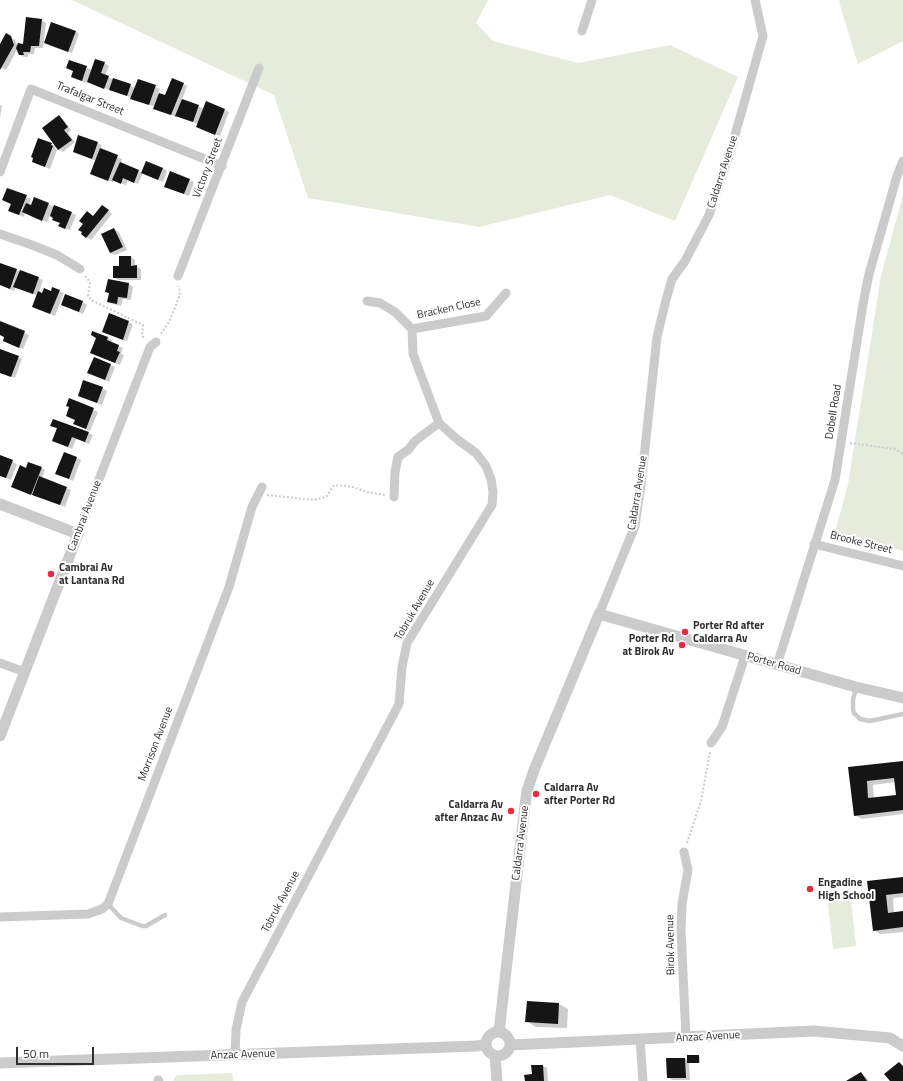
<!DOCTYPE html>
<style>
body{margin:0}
#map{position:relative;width:903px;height:1081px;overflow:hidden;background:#fff;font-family:"Titillium Web",sans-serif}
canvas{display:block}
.scale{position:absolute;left:16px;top:1047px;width:78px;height:18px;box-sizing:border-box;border:2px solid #2e2e2e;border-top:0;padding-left:5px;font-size:12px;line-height:14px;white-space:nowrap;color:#2e2e2e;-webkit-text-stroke:3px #fff;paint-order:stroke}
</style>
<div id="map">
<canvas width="903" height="1081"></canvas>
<div class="scale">50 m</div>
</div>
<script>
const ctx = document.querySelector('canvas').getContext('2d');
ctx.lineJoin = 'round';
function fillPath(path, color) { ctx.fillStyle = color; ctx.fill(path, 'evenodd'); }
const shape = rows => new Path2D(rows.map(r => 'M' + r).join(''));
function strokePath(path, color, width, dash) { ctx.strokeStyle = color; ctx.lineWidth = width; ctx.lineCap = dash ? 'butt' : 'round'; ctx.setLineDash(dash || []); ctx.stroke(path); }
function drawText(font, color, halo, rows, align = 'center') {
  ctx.font = font + ' "Titillium Web",sans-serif'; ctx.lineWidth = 4; ctx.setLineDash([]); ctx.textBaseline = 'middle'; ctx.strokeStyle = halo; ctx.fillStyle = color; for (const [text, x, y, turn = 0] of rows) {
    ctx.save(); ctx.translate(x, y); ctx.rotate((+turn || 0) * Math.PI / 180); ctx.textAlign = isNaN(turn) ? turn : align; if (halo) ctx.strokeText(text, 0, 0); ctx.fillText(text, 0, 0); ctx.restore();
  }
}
const green = shape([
 [72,0,488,0,476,23,493,41,578,63,670,45,738,77,675,221,610,195,479,227,308,198,274,95],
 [840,0,903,0,903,41,858,64,839,2],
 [903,195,903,551,835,532,848,484,881,276],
 [851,900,856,946,833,949,828,903],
 [232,1073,233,1081,174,1081,174,1079,177,1075]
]);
const shadow = shape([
 [41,20,46,23,43,48,35,48,34,54,28,54,28,57,24,57,20,55,18,48,6,70,0,67,0,46,6,35,15,40,18,47,24,45],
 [75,31,79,34,72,53,49,45],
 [70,61,92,70,105,63,109,66,105,76,135,88,138,80,160,89,158,94,166,97,183,84,187,86,182,100,204,109,207,103,229,112,220,136,201,129,198,124,176,116,176,117,159,111,155,107,109,89,109,90,87,81,86,83,76,79,74,71,67,68],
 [0,105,2,106,0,118],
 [59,117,63,119,71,130,68,133,75,142,63,152,58,149],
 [79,137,102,145,100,149,122,159,121,164,142,173,147,162,163,168,167,171,163,182,143,173,138,184,128,180,126,185,114,180,113,182,95,176,91,173,96,161,74,152],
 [51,144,56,146,55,148,57,150,50,169,37,164],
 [189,180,194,182,189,196,170,189],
 [8,189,31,199,29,205,32,206,35,199,76,215,70,230,64,228,61,223,53,220,54,218,50,215,47,222,25,213,24,217,13,213],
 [106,209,112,214,91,240,82,234,94,217],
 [114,229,119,232,127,250,115,255,110,253],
 [131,257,135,260,135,266,141,269,141,280,118,280,114,277,120,267],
 [0,264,43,280,39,292,43,294,59,291,64,293,55,316,33,307,38,296,16,287,14,291,0,285],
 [108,280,129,284,133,287,131,300,123,299,121,306,113,304,108,302,110,293],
 [83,302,87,305,83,314,62,305],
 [109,315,133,324,127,341,103,332],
 [0,322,29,335,23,349,8,343,5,337,0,335],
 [97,338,108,338,112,340,111,343,123,348,121,354,124,355,120,365,96,355],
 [0,350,22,359,15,378,0,372],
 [94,358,115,367,109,382,89,373],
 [102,388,107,391,102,405,79,396],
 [69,399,98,412,90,431,74,424,76,420,70,407],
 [51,426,88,433,93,435,89,444,76,439,72,449,53,441,58,429],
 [0,456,17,464,11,480,0,476],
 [76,457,81,460,73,481,57,474],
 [41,468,45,470,42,478,71,490,65,507,12,487,26,469],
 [903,762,903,814,862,819,855,815,849,768],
 [895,782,897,796,874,798,873,785],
 [903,878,903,897,893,898,894,913,903,912,903,932,880,934,874,930,868,882],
 [559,1004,568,1009,567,1028,536,1027,527,1021],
 [698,1056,700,1057,700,1063,689,1063,690,1080,672,1080,668,1077,685,1059,688,1061],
 [532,1066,543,1066,547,1068,548,1081,526,1081,533,1075],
 [861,1073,865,1076,869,1081,848,1081]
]);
const building = shape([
 [26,17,42,19,39,46,31,46,30,52,23,52,24,55,19,55,16,48,18,43,23,44],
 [51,22,76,31,68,52,44,43],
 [6,33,11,36,14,45,0,70,0,44],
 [95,59,105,62,101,73,109,76,104,89,87,82],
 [69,60,87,66,82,81,71,77,73,71,66,68],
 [113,78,131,84,127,96,109,90],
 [172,78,184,83,171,115,153,109,159,93,165,95],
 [138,79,156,85,149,105,130,99],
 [182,99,199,105,193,122,175,116],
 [206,101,225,109,215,135,196,127],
 [59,115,68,127,64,130,72,140,58,150,42,128],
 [78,135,98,142,92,159,73,152],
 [38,138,52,143,51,145,53,146,45,167,32,162,33,158,31,157],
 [100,148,118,155,108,181,90,174],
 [146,161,163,168,158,180,141,173],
 [120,162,139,170,134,183,123,178,121,184,112,180],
 [170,171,190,179,184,194,164,187],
 [7,188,27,195,19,215,8,211,11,204,2,200],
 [34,197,49,203,42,221,22,212,26,203,31,205],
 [54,205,72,212,65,229,58,226,60,223,52,220,53,218,50,216],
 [102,205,109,210,86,238,81,234,82,232,78,230,83,224,79,221,87,211,93,216],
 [114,228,123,247,110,253,101,234],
 [119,256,131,256,131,266,137,265,137,278,113,278,113,266,119,266],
 [0,263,17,269,10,289,0,285],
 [20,270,39,277,33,294,13,287],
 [108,279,129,283,127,298,118,297,117,304,107,302,109,293,105,292],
 [52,287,60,290,50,314,32,307,38,291,42,293,44,288,51,291],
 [65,294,83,301,79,312,61,305],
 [109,313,129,321,123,340,102,332],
 [0,321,25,331,19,348,3,341,4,337,0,335],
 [92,331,108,337,107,340,119,345,117,351,120,352,115,363,90,353,96,338,91,335],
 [0,349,19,356,11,377,0,373],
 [94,357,111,364,105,380,87,373],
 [83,380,103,387,97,403,78,396],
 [69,398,94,408,86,429,73,424,75,420,66,416,69,407,66,406],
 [53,419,89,432,85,442,72,437,68,447,52,441,57,428,50,426],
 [64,452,77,457,69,479,55,474],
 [0,455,13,460,6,478,0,476],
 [28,462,42,467,31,495,11,487,20,465,26,468],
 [39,476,67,487,60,505,32,495],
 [903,761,903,810,854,816,848,767],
 [894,778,896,795,868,798,867,781],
 [903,877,903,893,886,895,888,913,903,911,903,927,873,931,867,881],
 [527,1001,559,1003,558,1024,525,1022],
 [687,1055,699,1055,699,1063,687,1063],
 [666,1058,685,1058,686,1078,667,1078],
 [899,1062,903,1066,903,1081,890,1081,884,1074],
 [531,1065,543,1065,544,1081,525,1081,524,1075,532,1074],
 [861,1072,867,1081,846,1081]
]);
const path = shape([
 [85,276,90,282,88,296,91,300,143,325,142,336,145,339],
 [161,334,169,322,180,295,179,286],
 [850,443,895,449,903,454],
 [267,495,314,500,326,497,334,485,353,487,367,492,385,495],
 [687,843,701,801,710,752]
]);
const service = shape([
 [856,688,853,700,853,709,854,713,860,719,870,721,903,714],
 [108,904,121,918,142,926,146,926,165,915]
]);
const minor = shape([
 [582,31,592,0],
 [0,172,31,89,222,166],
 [0,234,32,245,57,255,80,269],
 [178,276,259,68],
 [412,329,486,316,506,293],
 [394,497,395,472,398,457,409,449,415,441,439,423],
 [78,534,150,347,156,342],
 [814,544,903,566],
 [599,614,635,526,641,485,657,337,666,300,672,279,685,261,709,215,731,149,763,36,755,0],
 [0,663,25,672],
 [777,665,835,480,863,304,869,274,897,176,903,161],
 [711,743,722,727,745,656],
 [684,852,688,870,682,904,681,930,686,1038],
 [0,917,88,914,102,909,108,904,229,587,252,507,262,487],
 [640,1039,643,1081],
 [235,1055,236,1030,242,1002,399,704,402,667,407,643,492,505,493,492,491,479,486,466,476,453,458,440,439,423,413,354,412,329,395,312,380,303,367,301],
 [158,1080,159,1081]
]);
const tertiary = shape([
 [0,504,78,534,0,736],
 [499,1032,525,805,527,791,534,770,599,614,856,687,903,698],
 '486 1044a12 12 0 1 1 24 0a12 12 0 1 1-24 0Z',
 [510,1045,814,1031,890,1038,903,1046],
 [495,1056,497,1081],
 [0,1063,477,1046,486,1044]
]);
const markers = [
 [51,574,4,"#eb2a40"],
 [685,632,4,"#eb2a40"],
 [682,645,4,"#eb2a40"],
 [536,794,4,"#eb2a40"],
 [511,811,4,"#eb2a40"],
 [810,889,4,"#eb2a40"]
];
const streetNames = [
 ["Trafalgar Street",90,99,22],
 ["Victory Street",208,168,-69],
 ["Caldarra Avenue",723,172,-72],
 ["Bracken Close",449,309,-12],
 ["Dobell Road",834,412,-81],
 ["Caldarra Avenue",638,493,-81],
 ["Cambrai Avenue",85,516,-69],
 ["Brooke Street",861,543,14],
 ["Tobruk Avenue",415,610,-60],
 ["Porter Road",774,664,16],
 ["Morrison Avenue",156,744,-69],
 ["Caldarra Avenue",521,843,-83],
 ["Tobruk Avenue",281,902,-62],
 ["Birok Avenue",671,945,-91],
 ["Anzac Avenue",708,1037,-3],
 ["Anzac Avenue",243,1055,-2]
];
const poiNames = [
 ["Cambrai Av",59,568],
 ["at Lantana Rd",59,581],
 ["Porter Rd after",693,626],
 ["Caldarra Av",693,639],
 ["Porter Rd",674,639,"right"],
 ["at Birok Av",674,652,"right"],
 ["Caldarra Av",544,788],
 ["after Porter Rd",544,801],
 ["Caldarra Av",503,805,"right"],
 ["after Anzac Av",503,818,"right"],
 ["Engadine",818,883],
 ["High School",818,896]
];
fillPath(green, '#e5ecdb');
fillPath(shadow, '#0003');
fillPath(building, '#151515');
strokePath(path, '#cbcbcb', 2, [2, 2]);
strokePath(service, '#cbcbcb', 4.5);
strokePath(minor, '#cbcbcb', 9);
strokePath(tertiary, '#cbcbcb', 11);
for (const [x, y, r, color] of markers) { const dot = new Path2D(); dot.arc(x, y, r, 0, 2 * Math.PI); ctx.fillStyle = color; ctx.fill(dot); strokePath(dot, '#fff', 1.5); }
drawText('11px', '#2e2e2e', '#fff', streetNames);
drawText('bold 11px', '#2e2e2e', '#fff', poiNames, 'left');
</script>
